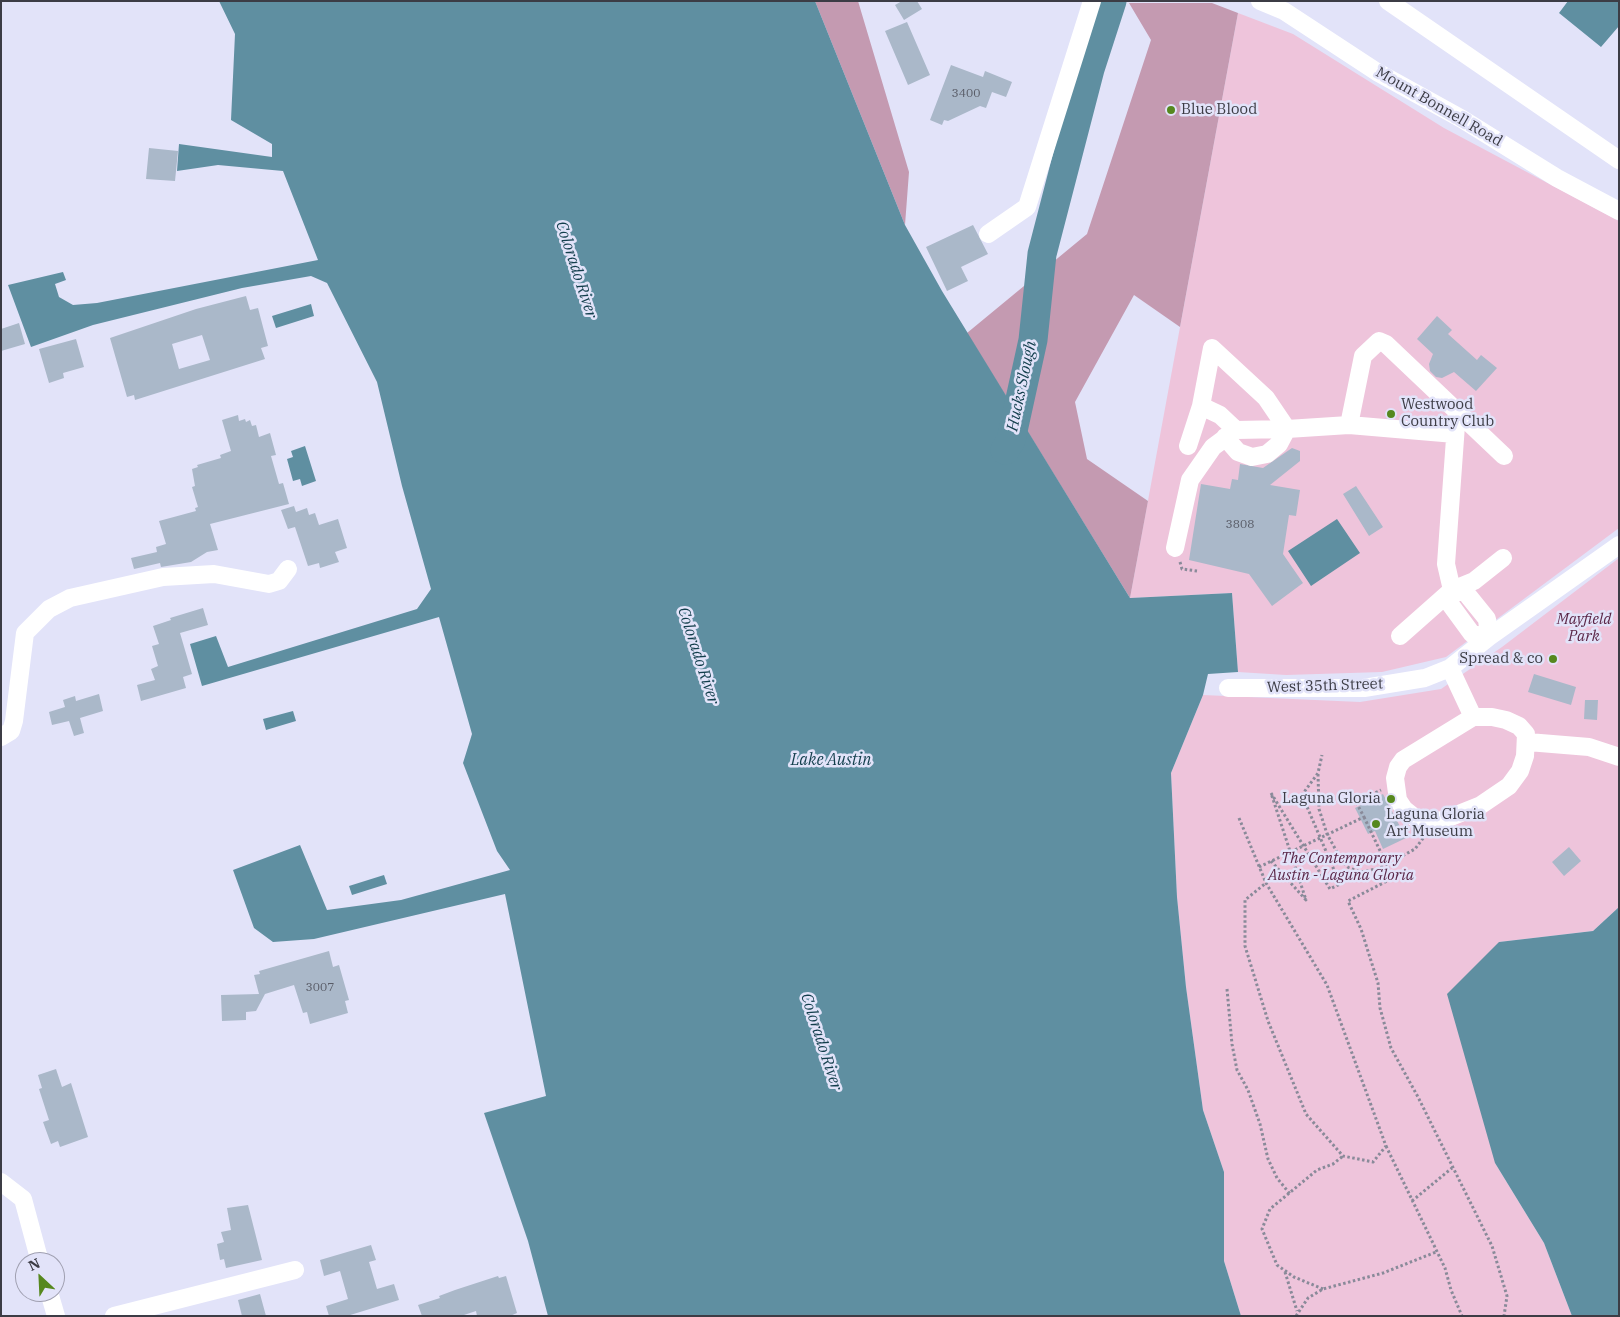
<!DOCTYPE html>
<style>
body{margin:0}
#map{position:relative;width:1620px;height:1317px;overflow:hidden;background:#e2e3f9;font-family:"IBM Plex Serif",serif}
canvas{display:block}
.frame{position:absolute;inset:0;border:2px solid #3c3c45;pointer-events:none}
.north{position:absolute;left:15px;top:1252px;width:50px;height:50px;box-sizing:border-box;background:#e2e3f9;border:1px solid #a0a0b1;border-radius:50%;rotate:335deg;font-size:14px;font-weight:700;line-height:20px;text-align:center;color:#3c3c45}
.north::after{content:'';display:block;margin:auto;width:18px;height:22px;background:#56881e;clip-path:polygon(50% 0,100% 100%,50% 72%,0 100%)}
</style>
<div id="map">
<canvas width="1620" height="1317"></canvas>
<div class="frame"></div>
<div class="north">N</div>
</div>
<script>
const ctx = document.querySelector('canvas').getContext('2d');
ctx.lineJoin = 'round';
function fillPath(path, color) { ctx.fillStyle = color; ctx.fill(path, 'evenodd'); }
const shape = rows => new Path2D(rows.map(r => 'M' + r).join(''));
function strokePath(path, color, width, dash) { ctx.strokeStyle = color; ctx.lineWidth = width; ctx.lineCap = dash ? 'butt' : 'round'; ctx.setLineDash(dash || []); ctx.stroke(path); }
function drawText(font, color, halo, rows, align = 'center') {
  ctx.font = font + ' "IBM Plex Serif",serif'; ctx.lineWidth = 5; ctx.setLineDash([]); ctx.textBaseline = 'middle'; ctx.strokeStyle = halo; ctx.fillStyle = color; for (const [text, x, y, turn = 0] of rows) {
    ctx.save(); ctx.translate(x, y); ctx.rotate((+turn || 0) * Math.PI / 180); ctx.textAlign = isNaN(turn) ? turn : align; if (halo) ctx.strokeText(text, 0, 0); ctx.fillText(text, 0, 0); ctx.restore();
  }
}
const green = shape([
 [1238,13,1293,34,1444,128,1619,221,1619,528,1446,657,1382,672,1286,675,1238,672,1232,593,1130,598],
 [1619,558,1619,907,1593,931,1499,942,1495,1163,1544,1243,1572,1316,1241,1316,1224,1261,1224,1172,1203,1110,1186,987,1177,897,1171,773,1203,695,1360,702,1441,689,1502,647]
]);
const forest = shape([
 [815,1,858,1,909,172,905,225],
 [1129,3,1212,3,1238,13,1180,327,1134,295,1075,402,1087,459,1148,501,1130,598,967,333,1087,234,1151,40]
]);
const water = shape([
 [219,1,815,1,905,225,942,291,1130,598,1232,593,1238,672,1208,674,1203,695,1171,773,1177,897,1186,987,1203,1110,1224,1172,1224,1261,1241,1316,548,1316,528,1241,484,1113,546,1096,505,894,314,939,273,942,254,928,233,870,300,845,327,910,401,900,510,870,497,851,463,763,472,734,439,617,202,686,190,644,216,636,228,667,417,609,431,589,402,486,377,382,327,283,311,276,242,288,93,325,31,347,8,285,63,272,66,280,55,284,59,297,73,305,97,303,318,260,283,171,218,165,177,171,179,144,272,157,272,144,231,120,235,34],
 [1568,1,1619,1,1619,26,1601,47,1559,13],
 [311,304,314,316,276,328,272,316],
 [305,446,316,481,302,486,300,479,293,481,287,459,293,457,291,451],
 [1337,519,1360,553,1311,586,1288,551],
 [293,711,296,721,266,730,263,719],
 [384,875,387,884,352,895,349,886],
 [1619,907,1619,1316,1572,1316,1544,1243,1495,1163,1447,994,1499,942,1593,931]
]);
const river = shape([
 [1005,450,1011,440,1033,340,1042,254,1090,69,1112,1]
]);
const building = shape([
 [902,1,917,1,922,9,904,20,895,5],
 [907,22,930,75,908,85,885,31],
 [951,65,983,77,985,71,1012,82,1006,97,992,92,986,108,980,106,948,121,944,120,942,125,930,120],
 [149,148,178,151,175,181,146,179],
 [973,225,988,254,961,267,968,281,947,291,926,247],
 [246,296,250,310,258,308,268,346,261,348,265,359,135,400,134,395,127,397,110,338,196,309],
 [202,335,210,360,179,369,172,344],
 [1437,316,1452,330,1448,334,1477,360,1481,355,1497,368,1476,391,1454,372,1442,378,1436,377,1430,371,1429,364,1433,354,1417,339],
 [19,323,25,344,1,351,1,329],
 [76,339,84,367,63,373,64,378,49,383,39,349],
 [238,415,239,421,245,419,246,422,250,420,252,426,256,425,259,437,270,433,276,455,271,456,279,484,283,483,289,504,210,524,218,550,207,552,191,562,161,567,160,563,134,569,131,558,157,552,156,547,166,544,159,521,196,511,195,508,198,507,192,487,195,486,192,469,198,467,197,465,221,458,220,455,231,451,222,420],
 [1292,448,1300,451,1300,461,1270,485,1300,490,1296,516,1289,515,1283,554,1303,583,1272,606,1249,574,1189,560,1201,484,1230,489,1232,479,1238,480,1240,464,1263,468],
 [1356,486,1383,527,1369,536,1343,494],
 [294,506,296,512,307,508,309,515,315,513,319,525,338,519,347,548,335,552,339,562,320,568,319,563,308,566,295,527,288,529,281,510],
 [203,608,208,625,180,633,192,674,183,677,186,688,141,701,137,685,155,680,151,669,158,666,152,646,159,644,153,626,171,620,170,618],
 [1534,674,1576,687,1571,705,1528,692],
 [99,694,103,711,80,718,84,733,74,736,69,721,52,725,49,712,65,707,63,700,75,696,76,701],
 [1585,700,1598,700,1597,720,1584,719],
 [1383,794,1406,838,1383,849,1375,831,1368,834,1355,808],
 [1569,847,1581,861,1564,876,1552,862],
 [329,951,333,967,339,965,349,1000,345,1001,348,1013,310,1024,307,1012,303,1013,294,985,265,994,256,1011,246,1012,246,1020,222,1021,221,995,259,994,254,975,260,974,259,971],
 [56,1069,62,1087,71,1083,88,1137,60,1147,58,1141,51,1144,43,1122,49,1120,39,1089,42,1088,38,1075],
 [248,1205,262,1260,226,1268,224,1259,220,1260,217,1244,224,1242,221,1232,231,1230,227,1208],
 [371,1245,376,1260,369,1262,377,1289,394,1284,399,1300,347,1316,329,1316,326,1306,348,1299,340,1271,324,1276,320,1260],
 [498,1276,499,1278,506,1276,517,1313,510,1316,477,1316,476,1311,461,1316,422,1316,418,1305,440,1298,439,1296,455,1290],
 [260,1294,266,1316,242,1316,238,1300]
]);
const path = shape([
 [1180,562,1182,569,1197,571],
 [1318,774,1319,809,1327,834,1342,861,1349,868,1361,872,1380,868,1415,849,1424,837],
 [1364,817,1393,878,1348,901,1361,929,1378,983,1380,1008,1391,1048,1418,1097,1492,1246,1507,1296,1504,1316],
 [1239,818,1266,883,1327,985,1386,1146,1373,1162,1343,1156,1306,1114,1268,1021,1245,946,1245,900,1266,883],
 [1271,861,1306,900,1271,793,1330,889,1340,884,1302,795,1318,773,1322,755],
 [1259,867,1364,817,1356,802,1381,790],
 [1227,989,1232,1044,1237,1070,1248,1090,1260,1124,1268,1159,1277,1178,1290,1194],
 [1386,1146,1445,1268,1451,1290,1462,1316],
 [1412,1201,1452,1168],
 [1285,1272,1297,1311],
 [1323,1289,1294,1277,1277,1265,1262,1229,1270,1209,1317,1170,1333,1164,1343,1156],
 [1296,1316,1308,1298,1323,1289,1383,1273,1436,1252]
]);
const minor = shape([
 [1260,1,1284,11,1377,72,1462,119,1557,178,1619,211],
 [1388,1,1619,160],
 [988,234,1027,207,1092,1],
 [1349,425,1455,434],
 [1225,437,1238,452,1252,457,1267,454,1279,444,1287,429,1236,430],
 [1188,446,1201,406],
 [1175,548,1190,480,1213,447,1236,430,1220,415,1201,406,1212,348,1266,398,1287,429,1349,425,1363,356,1379,341,1386,344,1504,456],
 [1452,590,1446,564,1457,411],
 [1452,590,1466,593,1487,619,1489,637,1472,634,1450,604,1452,590],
 [1400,636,1452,590,1474,581,1503,558],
 [1450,668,1473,717,1403,760,1398,767,1395,778,1398,800,1404,809,1419,821,1429,823,1446,819,1481,805,1509,786,1520,771,1525,756,1526,734,1519,726,1506,720,1492,717,1473,717],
 [1228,688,1364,688,1425,678,1450,668,1489,637,1619,545],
 [1,737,11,731,14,721,25,633,49,609,70,598,163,577,214,574,269,584,279,581,288,569],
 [1528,742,1589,747,1619,757],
 [1,1182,23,1199,40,1262],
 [49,1292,56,1316],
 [114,1316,295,1270]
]);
const markers = [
 [1171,110,5,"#56881e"],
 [1391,414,5,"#56881e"],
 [1553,659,5,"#56881e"],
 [1391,799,5,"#56881e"],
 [1376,824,5,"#56881e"]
];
const numberNames = [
 ["3400",966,94],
 ["3808",1240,525],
 ["3007",320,988]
];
const streetNames = [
 ["Mount Bonnell Road",1439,107,30],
 ["West 35th Street",1325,686,-2]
];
const poiNames = [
 ["Blue Blood",1181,110],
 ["Westwood",1401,405],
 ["Country Club",1401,422],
 ["Spread & co",1543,659,"right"],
 ["Laguna Gloria",1381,799,"right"],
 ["Laguna Gloria",1386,815],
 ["Art Museum",1386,832]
];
const parkNames = [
 ["Mayfield",1584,620],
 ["Park",1584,637],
 ["The Contemporary",1341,859],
 ["Austin - Laguna Gloria",1341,876]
];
const waterNames = [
 ["Colorado River",576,270,72],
 ["Hucks Slough",1022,386,-78],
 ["Colorado River",698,656,72],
 ["Lake Austin",831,760],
 ["Colorado River",821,1042,72]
];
fillPath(green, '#eec4db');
fillPath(forest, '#c49ab1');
fillPath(water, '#5f8fa1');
strokePath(river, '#5f8fa1', 29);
fillPath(building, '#aab8c9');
strokePath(path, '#898a99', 3, [2.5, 2.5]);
strokePath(minor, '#fff', 18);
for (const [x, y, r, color] of markers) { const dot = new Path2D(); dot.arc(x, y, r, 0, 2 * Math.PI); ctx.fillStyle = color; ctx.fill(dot); strokePath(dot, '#e2e3f9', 2); }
drawText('12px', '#585b66', null, numberNames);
drawText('15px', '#3c3c45', '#e2e3f9', streetNames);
drawText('15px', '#3c3c45', '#e2e3f9', poiNames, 'left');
drawText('italic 15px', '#5b2647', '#e2e3f9', parkNames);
drawText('italic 16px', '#123e4c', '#e2e3f9', waterNames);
</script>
